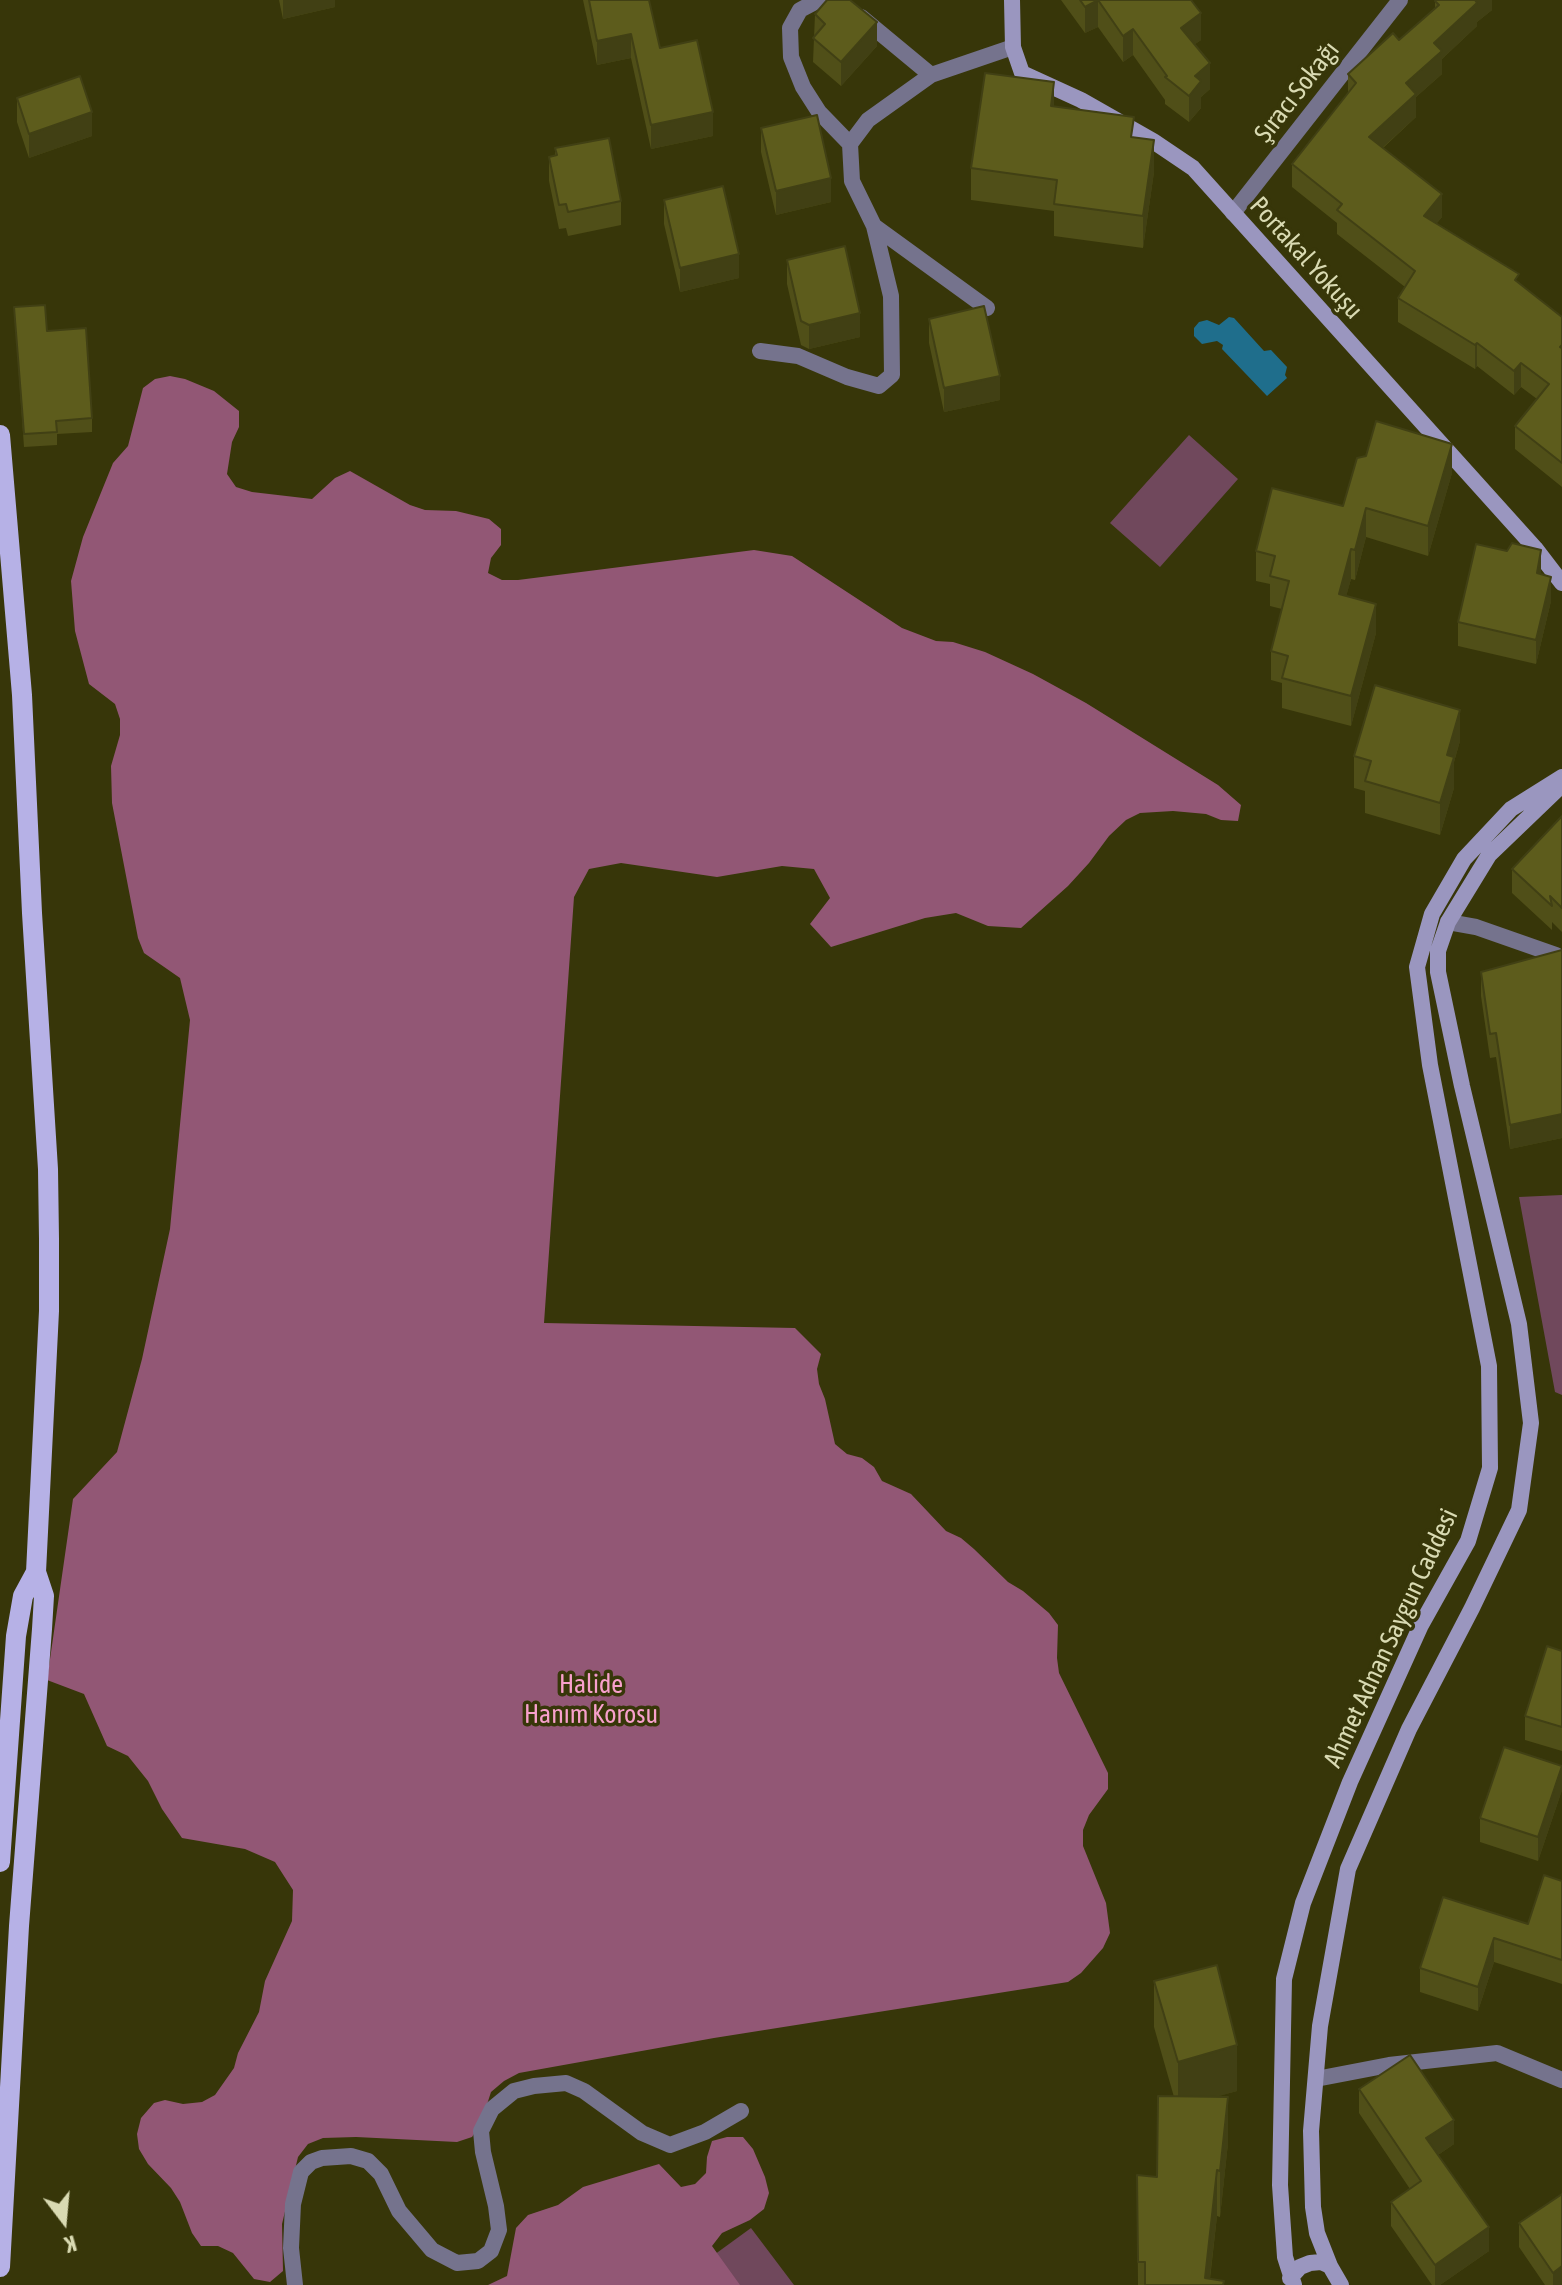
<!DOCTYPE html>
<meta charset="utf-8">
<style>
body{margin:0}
#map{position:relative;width:1562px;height:2285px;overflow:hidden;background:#373609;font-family:"Asap Condensed",sans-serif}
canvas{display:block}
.north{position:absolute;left:24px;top:2181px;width:80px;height:80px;-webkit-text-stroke:6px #373609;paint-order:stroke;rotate:164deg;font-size:22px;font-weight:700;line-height:32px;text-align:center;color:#d9dab2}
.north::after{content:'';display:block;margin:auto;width:28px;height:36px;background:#d9dab2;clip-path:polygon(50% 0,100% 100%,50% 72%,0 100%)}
</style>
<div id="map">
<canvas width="1562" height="2285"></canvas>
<div class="north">K</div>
</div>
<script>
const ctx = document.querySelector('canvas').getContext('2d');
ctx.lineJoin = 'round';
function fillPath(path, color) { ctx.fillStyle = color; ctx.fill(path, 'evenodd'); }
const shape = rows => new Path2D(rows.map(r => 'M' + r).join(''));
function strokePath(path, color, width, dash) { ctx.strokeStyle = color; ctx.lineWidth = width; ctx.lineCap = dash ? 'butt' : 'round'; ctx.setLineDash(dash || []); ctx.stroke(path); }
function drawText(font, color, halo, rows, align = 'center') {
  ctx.font = font + ' "Asap Condensed",sans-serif'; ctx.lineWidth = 7; ctx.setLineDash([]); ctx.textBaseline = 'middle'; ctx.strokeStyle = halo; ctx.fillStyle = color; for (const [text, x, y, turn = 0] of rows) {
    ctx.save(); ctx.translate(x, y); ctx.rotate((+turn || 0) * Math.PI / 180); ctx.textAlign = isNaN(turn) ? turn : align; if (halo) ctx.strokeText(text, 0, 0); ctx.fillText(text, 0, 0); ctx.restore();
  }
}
const green = shape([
 [1189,435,1238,479,1160,567,1110,523],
 [1562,1195,1562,1395,1555,1392,1519,1197],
 [751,2228,794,2285,709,2285,696,2268]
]);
const forest = shape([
 [170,376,185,379,214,391,239,411,239,427,232,442,227,474,236,487,252,492,312,499,335,478,350,471,410,505,425,510,456,511,489,519,501,529,501,545,491,558,488,573,502,580,518,580,754,550,792,556,902,628,936,641,953,642,985,652,1033,674,1086,703,1218,785,1241,805,1238,821,1221,820,1206,814,1173,811,1140,813,1126,820,1109,836,1089,863,1068,886,1021,928,988,926,956,913,925,918,831,947,810,924,830,898,814,869,782,866,717,877,621,863,589,869,574,897,544,1323,795,1328,821,1354,817,1369,819,1384,825,1399,835,1444,847,1454,862,1458,874,1467,882,1481,911,1494,946,1531,961,1538,974,1549,1008,1582,1023,1591,1049,1613,1058,1625,1057,1658,1059,1673,1108,1773,1108,1789,1089,1815,1083,1830,1083,1846,1106,1903,1110,1933,1103,1948,1081,1973,1068,1982,714,2038,519,2073,504,2081,491,2092,481,2123,472,2137,457,2142,356,2137,323,2138,308,2144,298,2157,282,2224,283,2271,270,2282,254,2279,233,2253,218,2246,201,2246,192,2233,180,2202,171,2188,148,2164,139,2149,137,2134,141,2118,154,2103,165,2100,183,2104,202,2102,215,2095,234,2068,238,2053,259,2012,265,1981,292,1921,293,1890,275,1862,245,1849,182,1838,162,1809,148,1781,128,1756,107,1746,84,1694,47,1680,73,1499,117,1452,142,1359,170,1229,190,1020,180,978,144,953,138,938,112,803,111,766,120,735,120,719,115,704,89,684,75,631,71,581,83,537,113,463,128,446,143,388,155,379],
 [727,2137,743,2137,753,2149,765,2177,769,2193,764,2209,750,2220,722,2233,712,2246,740,2285,488,2285,507,2276,516,2228,528,2215,558,2205,583,2187,659,2164,681,2187,695,2184,706,2173,707,2157,712,2141]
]);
const water = shape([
 [1229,317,1234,318,1264,351,1271,350,1287,367,1285,375,1287,378,1267,396,1222,349,1223,345,1217,341,1202,344,1194,336,1194,328,1199,322,1207,320,1219,325]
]);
const street = shape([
 [819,0,800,10,790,28,791,57,803,87,819,112,850,144],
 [861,17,931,75],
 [1233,213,1400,0],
 [874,226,987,308],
 [760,351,798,356,847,377,879,386,892,375,891,296,874,226,852,181,850,144,868,120,931,75,1013,47],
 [1448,922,1476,927,1556,955,1562,961],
 [1316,2079,1389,2065,1497,2053,1562,2080],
 [295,2285,291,2248,293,2204,301,2172,311,2162,322,2158,351,2156,368,2161,381,2174,399,2211,432,2250,457,2263,478,2261,491,2251,499,2230,496,2206,483,2152,481,2131,492,2109,514,2091,534,2086,566,2083,584,2091,642,2133,670,2145,705,2132,741,2111]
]);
const secondary = shape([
 [1012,0,1013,47,1022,73,1081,100,1153,141,1193,168,1535,548,1562,583],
 [1290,2278,1300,2267,1310,2263,1321,2262,1330,2266],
 [1294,2285,1285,2257,1280,2185,1284,1979,1303,1903,1350,1782,1421,1625,1468,1541,1490,1468,1489,1366,1430,1065,1417,967,1432,914,1464,859,1511,809,1562,777],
 [1341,2285,1330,2266,1317,2233,1313,2207,1311,2131,1320,2026,1348,1869,1409,1729,1472,1608,1519,1510,1531,1423,1519,1324,1462,1086,1438,972,1438,951,1448,922,1489,855,1562,785]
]);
const primary = shape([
 [0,435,22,695,32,913,48,1169,49,1239,49,1311,36,1572,44,1596,42,1629,19,1926,0,2267],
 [0,1862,16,1636,23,1596,36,1572]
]);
const wall = shape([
 [279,0,335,0,335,7,283,19],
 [583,0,649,0,660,48,713,136,651,149,631,58,597,65],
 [1061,0,1191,0,1201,40,1195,44,1210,89,1201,97,1201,108,1189,122,1165,104,1165,100,1133,55,1123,62,1098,27,1085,33],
 [1492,0,1492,10,1477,22,1477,26,1442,59,1442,74,1416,97,1416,117,1383,148,1442,217,1436,224,1519,283,1562,317,1562,487,1515,449,1515,426,1537,399,1521,387,1514,395,1477,366,1475,369,1398,322,1398,298,1405,287,1337,234,1337,223,1292,187,1292,164,1348,93,1348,74,1399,40,1435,8,1435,1],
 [815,14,877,46,841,86,813,62],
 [17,98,92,136,29,158,17,122],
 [1054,106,1134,138,1154,172,1143,248,1054,236,1054,211,971,200,971,168],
 [761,128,831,202,776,215,761,152],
 [555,148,621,201,621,225,568,236,566,228,559,229,549,181,549,157,555,156],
 [664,200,739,278,680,292,664,224],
 [787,260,860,337,809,349,801,345,787,284],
 [14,307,47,331,92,418,92,432,57,434,57,445,24,447],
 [929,319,1000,400,944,412,929,343],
 [1452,473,1428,556,1366,537,1355,580,1351,579,1346,596,1376,633,1351,726,1282,708,1282,683,1271,680,1271,651,1282,609,1270,606,1270,584,1256,581,1256,551],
 [1541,574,1551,601,1536,664,1458,646,1458,622],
 [1460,741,1454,762,1454,788,1440,835,1365,813,1365,791,1354,788,1354,756],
 [1562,816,1562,932,1552,922,1552,930,1512,893,1512,869],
 [1562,950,1562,1138,1510,1149,1496,1057,1490,1058,1481,996,1481,972],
 [1562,1651,1562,1751,1525,1740,1525,1716],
 [1562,1790,1538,1861,1480,1842,1480,1818],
 [1562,1881,1562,1984,1494,1962,1478,2011,1420,1992,1420,1968,1528,1924],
 [1154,1981,1237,2091,1214,2097,1228,2143,1220,2217,1217,2216,1210,2279,1224,2285,1138,2285,1137,2175,1157,2177,1174,2097,1154,2027],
 [1359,2089,1454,2144,1438,2155,1489,2251,1440,2285,1432,2285,1391,2226,1391,2202,1410,2189,1359,2113],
 [1519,2223,1562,2285,1545,2285,1519,2247]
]);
const shadedWall = shape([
 [283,0,335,0,335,7,283,19],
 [1098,0,1098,27,1085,33,1085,7],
 [1475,0,1492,0,1492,10,1477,22,1477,26,1442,59,1442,74,1416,97,1416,117,1369,160,1369,137,1434,43],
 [1201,13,1201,40,1181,54,1181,28],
 [877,22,877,46,841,86,841,62],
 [1133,29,1133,55,1123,62,1123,36],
 [631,34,631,58,597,65,597,41],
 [1210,63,1210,89,1201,97,1201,108,1189,122,1189,96,1195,76],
 [1054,82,1054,114,1051,106],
 [92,112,92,136,29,158,29,134],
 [713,112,713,136,651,149,651,125],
 [1154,140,1154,172,1143,248,1143,216],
 [831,178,831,202,776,215,776,191],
 [1442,194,1442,217,1424,239,1424,216],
 [739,254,739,278,680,292,680,268],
 [860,313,860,337,809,349,809,325],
 [1477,343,1477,366,1475,369,1475,345],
 [1521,363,1521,387,1514,395,1514,371],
 [1000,376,1000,400,944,412,944,388],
 [1452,444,1452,473,1428,556,1428,526],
 [1366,508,1366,537,1355,580,1355,550],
 [1351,549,1351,579,1339,623,1339,594],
 [1541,550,1541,574,1537,573],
 [1551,577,1551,601,1536,664,1536,640],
 [1376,604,1376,633,1351,726,1351,696],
 [1460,710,1460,741,1454,762,1454,788,1440,835,1440,803,1447,755],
 [1562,1114,1562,1138,1510,1149,1510,1125],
 [1562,1766,1562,1790,1538,1861,1538,1837],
 [1494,1938,1494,1962,1478,2011,1478,1987],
 [1237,2045,1237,2091,1178,2108,1178,2062],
 [1228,2097,1228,2143,1220,2217,1220,2171],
 [1454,2120,1454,2144,1426,2163,1426,2138],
 [1217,2170,1217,2216,1209,2285,1205,2278],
 [1489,2227,1489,2251,1440,2285,1435,2285,1435,2265],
 [1562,2266,1562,2285,1553,2285,1553,2273]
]);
const building = shape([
 [589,0,649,0,660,48,697,40,713,112,651,125,631,34,597,41,589,0],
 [827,0,850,0,877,22,841,62,813,38,825,24,815,14,827,0],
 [1080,0,1191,0,1201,13,1181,28,1210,63,1195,76,1201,81,1189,96,1165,77,1167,76,1133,29,1123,36,1098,0,1085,7,1080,0],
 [1436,0,1475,0,1477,3,1434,43,1442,51,1406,83,1416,94,1369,137,1442,194,1424,216,1519,274,1515,280,1562,317,1562,345,1560,347,1562,348,1562,463,1515,426,1549,384,1521,363,1514,371,1477,343,1475,345,1398,298,1415,271,1337,210,1342,204,1292,164,1356,83,1348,74,1393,33,1399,40,1439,5,1435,1,1436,0],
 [985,73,1054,82,1051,106,1134,117,1131,137,1154,140,1143,216,1054,204,1057,180,971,168,985,73],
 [80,76,92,112,29,134,17,98,80,76],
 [817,115,831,178,776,191,761,128,817,115],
 [609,138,621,201,568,212,566,204,559,205,549,157,557,155,555,148,609,138],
 [723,186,739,254,680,268,664,200,723,186],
 [845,246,860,313,809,325,801,321,787,260,845,246],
 [45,305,47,331,86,328,92,418,56,421,57,432,24,434,14,307,45,305],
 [984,306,1000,376,944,388,929,319,984,306],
 [1376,421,1452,444,1428,526,1366,508,1355,550,1351,549,1339,594,1376,604,1351,696,1282,678,1288,656,1271,651,1289,581,1270,576,1275,556,1256,551,1272,488,1343,506,1357,458,1366,456,1376,421],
 [1512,543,1541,550,1537,573,1551,577,1536,640,1458,622,1476,544,1507,551,1512,543],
 [1375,685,1460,710,1447,755,1454,757,1440,803,1365,781,1371,761,1354,756,1375,685],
 [1562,816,1562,908,1550,896,1552,906,1512,869,1562,816],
 [1562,950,1562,1114,1510,1125,1496,1033,1490,1034,1481,972,1562,950],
 [1547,1646,1562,1651,1562,1727,1525,1716,1547,1646],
 [1504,1747,1562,1766,1538,1837,1480,1818,1504,1747],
 [1544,1875,1562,1881,1562,1960,1494,1938,1478,1987,1420,1968,1443,1897,1528,1924,1544,1875],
 [1217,1965,1237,2045,1178,2062,1154,1981,1217,1965],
 [1410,2055,1454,2120,1426,2138,1489,2227,1435,2265,1391,2202,1421,2181,1359,2089,1410,2055],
 [1158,2096,1228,2097,1220,2171,1217,2170,1205,2278,1224,2281,1223,2285,1145,2285,1145,2262,1138,2262,1137,2175,1157,2177,1158,2096],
 [1562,2194,1562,2266,1553,2273,1519,2223,1562,2194]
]);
const streetNames = [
 ["Şıracı Sokağı",1297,92,-52],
 ["Portakal Yokuşu",1306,258,48],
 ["Ahmet Adnan Saygun Caddesi",1391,1638,-65]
];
const parkNames = [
 ["Halide",591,1685],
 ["Hanım Korosu",591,1715]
];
fillPath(green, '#70485c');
fillPath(forest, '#925775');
fillPath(water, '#1f6e8c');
strokePath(street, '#75738d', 16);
strokePath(secondary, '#9a96bf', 16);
strokePath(primary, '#b6b1e6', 20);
fillPath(wall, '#504f18');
fillPath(shadedWall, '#414014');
fillPath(building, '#5d5c1c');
strokePath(building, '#414014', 2);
drawText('26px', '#d9dab2', '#373609', streetNames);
drawText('26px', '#f8a0cc', '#373609', parkNames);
</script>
